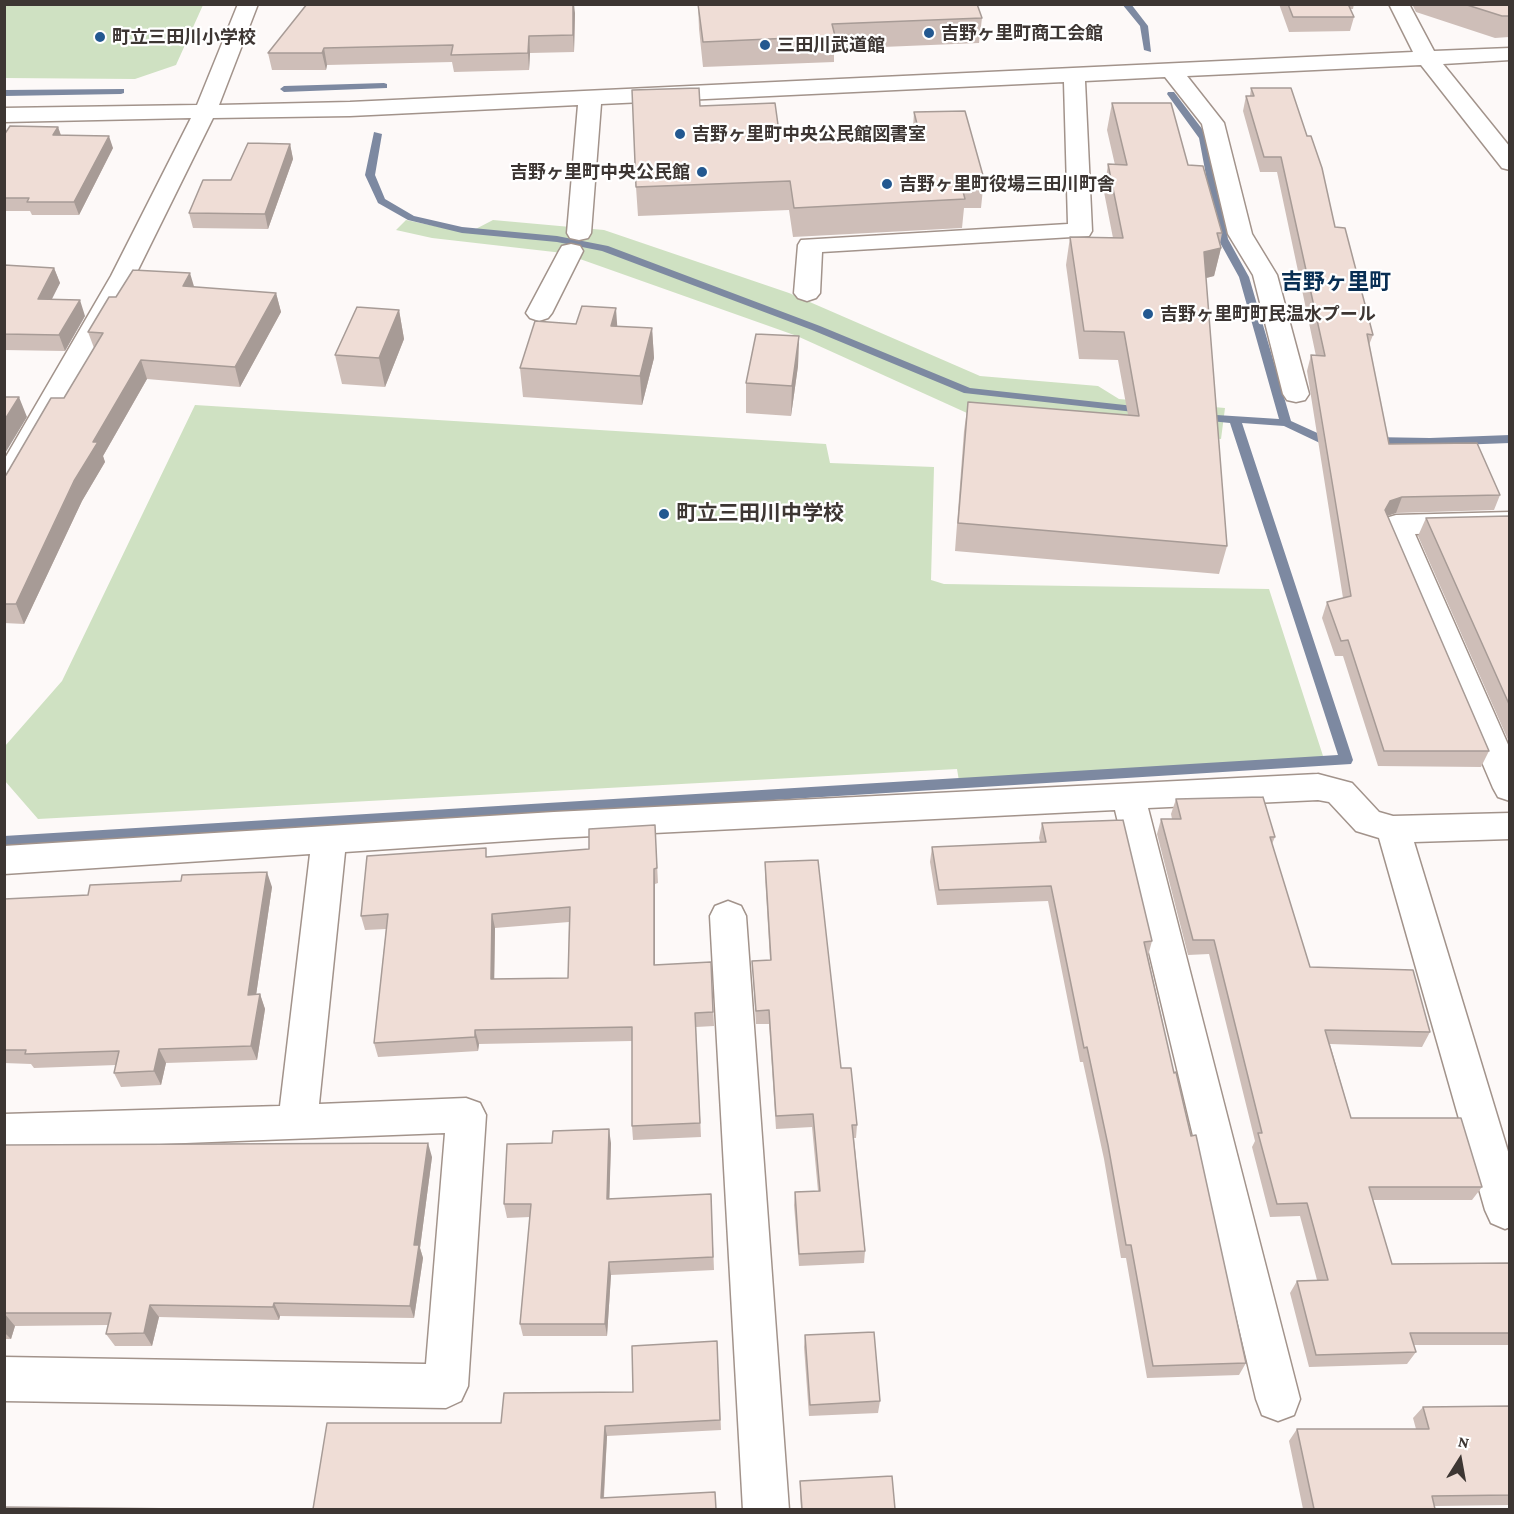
<!DOCTYPE html>
<meta charset="utf-8">
<style>
body{margin:0}
#map{position:relative;width:1514px;height:1514px;overflow:hidden;background:#fdf9f8;font-family:"Crimson Pro",serif}
canvas{display:block}
.frame{position:absolute;inset:0;border:6px solid #3d3633;pointer-events:none}
.north{position:absolute;left:1430px;top:1430px;width:60px;height:60px;-webkit-text-stroke:4px #fff;paint-order:stroke;rotate:11deg;font-size:16px;font-weight:700;line-height:24px;text-align:center;color:#3d3633}
.north::after{content:'';display:block;margin:auto;width:21px;height:27px;background:#3d3633;clip-path:polygon(50% 0,100% 100%,50% 72%,0 100%)}
</style>
<div id="map">
<canvas width="1514" height="1514"></canvas>
<div class="frame"></div>
<div class="north">N</div>
</div>
<script>
const ctx = document.querySelector('canvas').getContext('2d');
ctx.lineJoin = 'round';
function fillPath(path, color) { ctx.fillStyle = color; ctx.fill(path, 'evenodd'); }
const shape = rows => new Path2D(rows.map(r => 'M' + r).join(''));
function strokePath(path, color, width, dash) { ctx.strokeStyle = color; ctx.lineWidth = width; ctx.lineCap = dash ? 'butt' : 'round'; ctx.setLineDash(dash || []); ctx.stroke(path); }
function drawText(font, color, halo, rows, align = 'center') {
  ctx.font = font + ' "Crimson Pro","Noto Sans JP",serif'; ctx.lineWidth = 4.5; ctx.setLineDash([]); ctx.textBaseline = 'middle'; ctx.strokeStyle = halo; ctx.fillStyle = color; for (const [text, x, y, turn = 0] of rows) {
    ctx.save(); ctx.translate(x, y); ctx.rotate((+turn || 0) * Math.PI / 180); ctx.textAlign = isNaN(turn) ? turn : align; if (halo) ctx.strokeText(text, 0, 0); ctx.fillText(text, 0, 0); ctx.restore();
  }
}
const green = shape([
 [5,4,203,4,203,5,176,65,135,79,5,78],
 [406,220,468,233,493,220,604,230,789,293,980,376,1098,386,1119,399,1225,408,1221,439,967,413,797,336,563,253,432,238,396,230],
 [195,405,826,444,830,463,934,467,931,580,944,584,1269,589,1324,759,959,781,957,769,38,819,5,781,5,746,62,681]
]);
const stream = shape([
 [1122,4,1131,4,1148,26,1151,52,1144,50,1140,26,1122,4],
 [384,83,387,84,387,88,284,92,280,89,284,86,384,83],
 [124,89,124,93,121,94,4,96,4,90,124,89],
 [1168,92,1174,92,1209,138,1228,239,1249,277,1291,421,1324,436,1333,436,1339,440,1333,444,1322,444,1284,426,1242,423,1353,760,1351,764,4,848,4,836,1338,755,1230,423,1201,420,1195,417,1201,414,1279,419,1239,277,1218,239,1199,138,1167,94,1168,92],
 [374,132,382,134,375,175,385,199,414,216,462,227,557,236,608,246,820,326,970,388,1143,407,1149,410,1143,413,964,393,812,330,602,251,557,242,462,233,408,220,378,203,365,175,374,132],
 [1510,435,1510,443,1430,446,1371,445,1365,441,1371,437,1430,438,1510,435]
]);
const minor = shape([
 [238,4,258,4,219,105,350,102,1413,52,1389,4,1409,4,1434,51,1510,48,1510,60,1443,64,1510,147,1510,170,1502,168,1421,65,1187,76,1224,123,1252,234,1277,275,1309,394,1305,400,1296,402,1287,400,1283,394,1253,275,1228,234,1202,124,1165,77,1085,81,1092,231,1089,236,822,252,820,293,816,298,807,301,798,298,794,293,798,245,801,240,1068,224,1064,82,601,104,591,233,588,238,579,240,570,238,567,233,578,105,350,116,213,118,135,276,18,485,14,492,4,494,4,460,111,276,191,118,4,122,4,108,197,105,238,4],
 [571,244,580,246,583,251,552,313,548,318,539,321,530,318,526,313,559,251,562,246,571,244],
 [1510,512,1510,532,1415,534,1510,749,1510,801,1498,797,1493,788,1381,525,1386,518,1396,515,1510,512],
 [1318,774,1352,783,1379,812,1393,816,1510,813,1510,839,1414,842,1510,1158,1510,1227,1505,1229,1491,1223,1485,1210,1379,838,1356,831,1329,802,1318,800,1148,808,1300,1399,1294,1415,1278,1421,1262,1415,1256,1399,1115,810,554,838,345,852,319,1104,466,1098,480,1103,486,1115,468,1386,461,1401,446,1408,4,1401,4,1357,426,1364,445,1133,4,1150,4,1114,280,1106,310,854,4,874,4,846,554,812,1318,774],
 [728,901,741,906,746,916,789,1510,743,1510,710,916,715,906,728,901]
]);
const wall = shape([
 [698,4,982,18,979,43,834,49,834,62,703,67,699,29],
 [1279,4,1354,4,1353,9,1350,9,1354,17,1350,31,1289,32],
 [1413,4,1509,4,1509,37,1495,38,1416,12,1413,6],
 [575,13,574,52,530,53,529,70,454,72,452,62,327,65,326,70,272,70,268,53],
 [1251,88,1335,227,1373,335,1369,345,1389,444,1500,495,1494,510,1396,513,1387,516,1489,751,1481,767,1378,766,1343,656,1335,656,1322,618,1327,602,1343,598,1307,371,1311,355,1316,356,1277,172,1260,172,1243,111,1246,96,1250,96],
 [1112,103,1188,165,1222,233,1220,244,1221,248,1214,276,1206,278,1227,546,1219,574,955,551,964,431,968,402,1128,415,1118,360,1079,359,1066,265,1070,237,1113,238,1104,192,1108,164,1115,165,1107,130],
 [700,106,779,132,913,128,914,112,984,179,981,208,964,208,962,228,793,237,789,210,638,216,636,187],
 [58,127,61,135,113,148,79,215,32,215,30,211,4,211,4,135],
 [290,144,293,159,268,229,193,228,189,213,231,180],
 [4,265,54,268,60,283,51,299,85,316,65,351,4,350],
 [194,287,276,293,281,312,240,387,147,379,103,456,105,462,82,501,24,624,4,623,4,475,6,475,64,398,94,348,88,332,116,297],
 [399,310,404,339,385,387,342,384,335,355],
 [652,328,654,358,642,405,523,397,520,368],
 [799,336,798,366,791,416,746,413,746,383],
 [1509,516,1509,742,1418,536,1426,518],
 [1176,799,1275,837,1272,844,1310,967,1430,1032,1422,1047,1330,1044,1351,1118,1482,1187,1472,1200,1373,1200,1392,1264,1509,1263,1509,1345,1414,1345,1416,1352,1407,1364,1309,1367,1290,1293,1297,1281,1317,1280,1300,1216,1270,1217,1252,1147,1255,1141,1209,954,1188,955,1157,834,1161,819,1172,819,1171,814],
 [1042,823,1152,941,1148,956,1174,1073,1191,1136,1246,1363,1239,1375,1147,1378,1126,1258,1121,1258,1104,1159,1083,1062,1080,1062,1048,901,937,905,930,862,932,847,1040,842,1039,838],
 [655,825,658,883,655,884,655,965,711,962,714,1026,696,1027,701,1137,633,1140,632,1126,632,1041,479,1044,478,1051,378,1057,374,1043,386,929,365,930,361,916,488,857,589,849],
 [569,922,568,978,494,979,495,928],
 [765,862,841,1068,857,1125,856,1138,854,1138,865,1251,864,1263,799,1266,794,1205,795,1192,818,1191,812,1127,776,1129,769,1024,756,1024,752,961,770,960,765,876],
 [272,887,256,995,260,994,265,1009,257,1060,166,1063,161,1085,121,1087,114,1073,116,1065,34,1068,31,1064,4,1063,4,899],
 [611,1143,609,1199,711,1194,714,1270,611,1275,607,1336,523,1336,520,1324,530,1217,507,1218,504,1204],
 [4,1145,432,1157,420,1248,423,1258,414,1318,280,1316,279,1320,159,1317,152,1346,115,1346,106,1334,108,1325,15,1326,11,1339,4,1339],
 [805,1335,880,1401,878,1413,809,1416,804,1347],
 [717,1341,721,1430,607,1436,604,1498,716,1509,313,1509,501,1423,633,1392],
 [1509,1406,1509,1505,1435,1506,1435,1509,1303,1509,1289,1441,1297,1429,1416,1429,1413,1418,1423,1407],
 [800,1481,895,1509,801,1509,800,1492]
]);
const shadedWall = shape([
 [573,4,574,4,575,13,574,52,573,35],
 [529,36,530,53,529,70,528,53],
 [324,48,327,65,326,70,322,53],
 [58,127,62,139,53,135],
 [109,136,113,148,79,215,74,202],
 [290,144,293,159,268,229,265,214],
 [1221,248,1214,276,1198,280,1204,252],
 [54,268,60,283,44,315,38,299],
 [190,273,196,293,183,286],
 [276,293,281,312,240,387,235,367],
 [80,300,85,316,65,351,59,335],
 [616,308,618,337,611,326],
 [399,310,404,339,385,387,379,358],
 [652,328,654,358,642,405,640,376],
 [799,336,798,366,791,416,792,386],
 [141,360,147,379,103,456,105,462,82,501,24,624,16,604,93,442],
 [19,397,27,417,4,455,4,421],
 [1402,497,1396,513,1384,517,1385,510,1390,501],
 [654,869,655,884,655,979,654,965],
 [267,872,272,887,254,1009,248,995],
 [492,914,495,928,494,994,491,979],
 [260,994,265,1009,257,1060,251,1046],
 [475,1030,479,1044,478,1051,475,1037],
 [159,1049,166,1063,161,1085,154,1071],
 [609,1129,611,1143,609,1213,607,1199],
 [428,1143,432,1157,420,1248,423,1258,414,1318,410,1306,414,1245],
 [609,1262,611,1275,607,1336,605,1324],
 [274,1303,280,1316,279,1320,273,1307],
 [150,1305,159,1317,152,1346,144,1333],
 [4,1313,15,1326,11,1339,4,1332],
 [605,1426,607,1436,603,1508,601,1498]
]);
const building = shape([
 [307,4,573,4,573,35,529,36,528,53,451,55,453,45,324,48,322,53,268,53,307,4],
 [698,4,977,4,982,18,832,24,835,36,703,42,698,4],
 [1288,4,1348,4,1354,17,1293,17,1288,4],
 [1464,4,1509,4,1509,16,1502,16,1464,4],
 [699,88,700,106,775,103,779,132,918,128,914,112,965,111,984,179,960,180,965,199,794,208,790,181,636,187,632,90,699,88],
 [1251,88,1291,88,1307,136,1311,136,1322,168,1335,227,1345,228,1373,335,1367,334,1389,444,1477,443,1500,495,1402,497,1390,501,1385,510,1489,751,1384,751,1348,640,1341,641,1327,602,1351,596,1311,355,1325,356,1281,157,1264,157,1246,96,1254,96,1251,88],
 [1112,103,1171,103,1188,165,1203,166,1222,233,1217,233,1221,248,1204,252,1227,546,958,523,968,402,1139,416,1124,332,1084,331,1070,237,1123,238,1108,164,1127,165,1112,103],
 [10,126,58,127,53,135,109,136,74,202,27,202,29,198,4,198,4,135,10,126],
 [248,143,290,144,265,214,189,213,203,180,231,180,248,143],
 [4,265,54,268,38,299,80,300,59,335,4,334,4,265],
 [133,270,190,273,183,286,276,293,235,367,141,360,93,442,98,442,74,481,16,604,4,604,4,475,6,475,51,398,64,398,103,333,88,332,109,297,116,297,133,270],
 [582,306,616,308,611,326,652,328,640,376,520,368,535,321,576,324,582,306],
 [357,307,399,310,379,358,335,355,357,307],
 [756,334,799,336,792,386,746,383,756,334],
 [4,397,19,397,4,421,4,397],
 [1509,516,1509,704,1426,518,1509,516],
 [1263,797,1275,837,1270,837,1310,967,1413,970,1430,1032,1325,1030,1351,1118,1461,1118,1482,1187,1369,1187,1392,1264,1509,1263,1509,1333,1410,1333,1416,1352,1316,1355,1297,1281,1328,1280,1307,1203,1277,1204,1258,1133,1262,1133,1214,940,1193,940,1161,819,1181,819,1176,799,1263,797],
 [1123,820,1152,941,1144,942,1174,1073,1176,1072,1191,1136,1196,1135,1246,1363,1153,1366,1131,1245,1126,1245,1108,1145,1087,1047,1084,1048,1051,886,939,890,932,847,1046,842,1042,823,1123,820],
 [655,825,657,868,654,869,654,965,711,962,713,1012,695,1013,700,1123,632,1126,632,1027,475,1030,475,1037,374,1043,388,914,361,916,367,856,486,848,486,857,589,849,589,829,655,825],
 [570,907,568,978,491,979,492,914,570,907],
 [818,860,841,1068,851,1068,857,1125,852,1125,865,1251,799,1254,795,1192,820,1191,813,1114,776,1116,769,1010,756,1011,752,961,771,960,765,862,818,860],
 [267,872,248,995,260,994,251,1046,159,1049,154,1071,114,1073,119,1051,25,1054,26,1050,4,1050,4,899,88,895,90,885,181,881,182,875,267,872],
 [609,1129,607,1199,711,1194,713,1257,609,1262,605,1324,520,1324,531,1204,504,1204,507,1144,552,1143,553,1131,609,1129],
 [428,1143,414,1245,419,1245,410,1306,274,1303,273,1307,150,1305,144,1333,106,1334,111,1313,4,1313,4,1145,428,1143],
 [874,1332,880,1401,810,1405,805,1335,874,1332],
 [717,1341,720,1420,605,1426,601,1498,715,1492,716,1509,313,1509,327,1423,501,1423,504,1393,633,1392,632,1346,717,1341],
 [1509,1406,1509,1495,1432,1496,1435,1509,1314,1509,1297,1429,1429,1429,1423,1407,1509,1406],
 [892,1476,895,1509,802,1509,800,1481,892,1476],
 [4,1507,185,1509,4,1509,4,1507]
]);
const markers = [
 [929,33,6,"#235890"],
 [100,37,6,"#235890"],
 [765,45,6,"#235890"],
 [680,134,6,"#235890"],
 [702,172,6,"#235890"],
 [887,184,6,"#235890"],
 [1148,314,6,"#235890"],
 [664,514,6,"#235890"]
];
const farPoinames = [
 ["吉野ヶ里町商工会館",941,33],
 ["町立三田川小学校",112,37],
 ["三田川武道館",777,45],
 ["吉野ヶ里町中央公民館図書室",692,134],
 ["吉野ヶ里町中央公民館",690,172,"right"],
 ["吉野ヶ里町役場三田川町舎",899,184],
 ["吉野ヶ里町町民温水プール",1160,314]
];
const poiNames = [
 ["町立三田川中学校",676,514]
];
const farDistrictnames = [
 ["吉野ヶ里町",1336,282]
];
fillPath(green, '#cfe1c2');
fillPath(stream, '#7d89a1');
strokePath(minor, '#a2938b', 3);
fillPath(minor, '#fff');
fillPath(wall, '#cebeb8');
fillPath(shadedWall, '#a79b96');
fillPath(building, '#efddd6');
strokePath(building, '#a79b96', 1.5);
for (const [x, y, r, color] of markers) { const dot = new Path2D(); dot.arc(x, y, r, 0, 2 * Math.PI); ctx.fillStyle = color; ctx.fill(dot); strokePath(dot, '#fff', 2); }
drawText('bold 18px', '#3d3633', '#fff', farPoinames, 'left');
drawText('bold 21px', '#3d3633', '#fff', poiNames, 'left');
drawText('bold 22px', '#082e53', '#fff', farDistrictnames);
</script>
